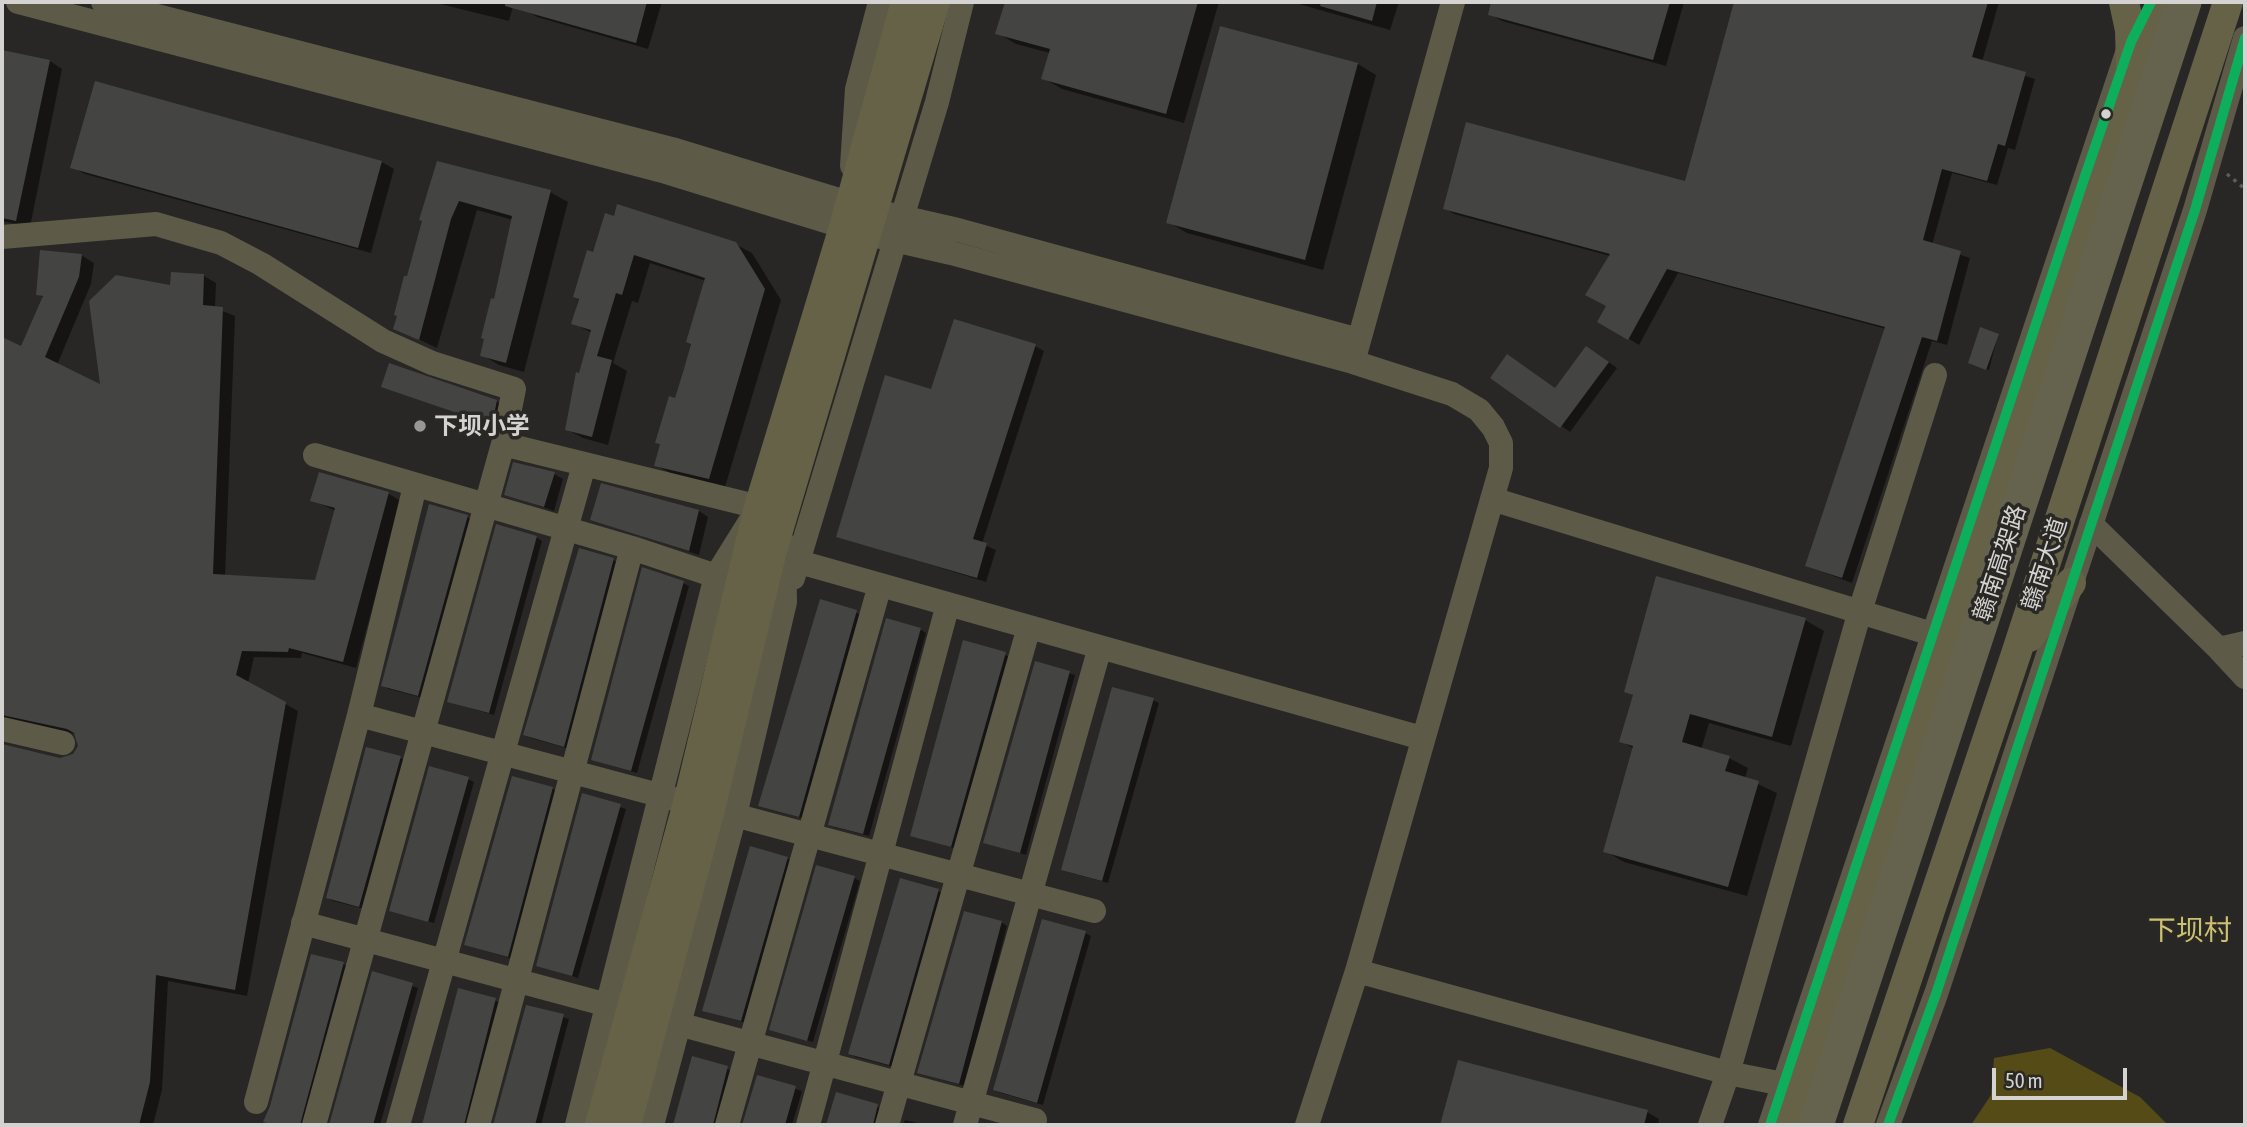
<!DOCTYPE html>
<meta charset="utf-8">
<style>
body{margin:0}
#map{position:relative;width:2247px;height:1127px;overflow:hidden;background:#282725;font-family:"Asap Condensed",sans-serif}
canvas{display:block}
.frame{position:absolute;inset:0;border:4px solid #d4d3d1;pointer-events:none}
.scale{position:absolute;left:1992px;top:1068px;width:135px;height:32px;box-sizing:border-box;border:4px solid #d4d3d1;border-top:0;padding-left:9px;font-size:21px;line-height:24px;white-space:nowrap;color:#d4d3d1;-webkit-text-stroke:5px #292824;paint-order:stroke}
</style>
<div id="map">
<canvas width="2247" height="1127"></canvas>
<div class="frame"></div>
<div class="scale">50 m</div>
</div>
<script>
const ctx = document.querySelector('canvas').getContext('2d');
ctx.lineJoin = 'round';
function fillPath(path, color) { ctx.fillStyle = color; ctx.fill(path, 'evenodd'); }
const shape = rows => new Path2D(rows.map(r => 'M' + r).join(''));
function strokePath(path, color, width, dash) { ctx.strokeStyle = color; ctx.lineWidth = width; ctx.lineCap = dash ? 'butt' : 'round'; ctx.setLineDash(dash || []); ctx.stroke(path); }
function drawText(font, color, halo, rows, align = 'center') {
  ctx.font = font + ' "Asap Condensed","Noto Sans SC",sans-serif'; ctx.lineWidth = 7; ctx.setLineDash([]); ctx.textBaseline = 'middle'; ctx.strokeStyle = halo; ctx.fillStyle = color; for (const [text, x, y, turn = 0] of rows) {
    ctx.save(); ctx.translate(x, y); ctx.rotate((+turn || 0) * Math.PI / 180); ctx.textAlign = isNaN(turn) ? turn : align; if (halo) ctx.strokeText(text, 0, 0); ctx.fillText(text, 0, 0); ctx.restore();
  }
}
const water = shape([
 [2050,1048,2140,1097,2168,1125,1971,1125,1991,1095,1994,1058]
]);
const shadow = shape([
 [432,2,514,2,509,21],
 [527,2,662,2,648,49,537,17,525,10],
 [1006,2,1219,2,1184,123,1062,89,1043,78,1050,53,1016,44,998,33],
 [1292,2,1399,2,1390,30],
 [1493,2,1684,2,1666,66,1502,21,1490,14],
 [1736,2,1999,2,1982,62,2035,79,2015,150,2008,148,1997,185,1952,173,1932,245,1970,258,1947,345,1932,341,1852,583,1807,566,1886,329,1678,273,1639,345,1599,321,1608,306,1610,256,1454,214,1445,208,1686,183],
 [1222,28,1358,64,1376,75,1323,270,1187,233,1168,222],
 [2,52,50,61,62,69,30,227,2,221],
 [96,83,382,162,394,169,371,253,85,174,72,167],
 [438,164,550,192,568,202,524,372,499,365,482,355,513,220,477,210,437,348,395,328],
 [735,244,752,253,781,300,725,487,672,474,656,465,685,369,706,281,650,263,638,303,632,301,613,363,627,371,608,445,583,438,566,429,592,333,573,323,588,253],
 [81,255,94,263,91,284,57,365,102,386,172,287,204,276,216,283,215,308,235,316,225,577,317,582,336,511,312,500,320,474,389,494,401,501,356,668,302,653,301,658,254,657,248,683,298,711,247,996,168,981,162,1090,153,1125,2,1125,2,742,3,746,60,759,75,755,79,747,75,734,18,721,2,730,2,339,22,348,44,298,38,294],
 [1998,335,1989,370,1972,364],
 [1035,346,1044,351,982,544,996,550,986,582,838,536,933,391],
 [1596,353,1617,368,1570,432,1493,377,1556,390],
 [383,386,496,401,505,407,501,429],
 [554,474,563,479,554,511,506,494],
 [602,486,699,511,708,517,699,555,592,519],
 [467,517,473,520,423,698,389,689,383,686],
 [536,537,542,541,494,715,455,704,449,701],
 [613,560,619,563,569,749,531,738,525,735],
 [683,583,689,586,637,773,599,762,593,759],
 [821,601,862,615,805,819,760,805],
 [1805,620,1824,631,1791,746,1709,723,1701,750,1729,758,1748,768,1745,778,1777,793,1747,896,1624,862,1605,851,1634,749,1621,741,1634,696,1626,691],
 [920,629,926,633,869,836,835,827,830,824],
 [964,642,1011,657,957,849,912,835],
 [1036,663,1075,675,1026,855,985,842],
 [1153,700,1159,703,1108,883,1068,872,1063,869],
 [400,758,406,761,365,909,333,901,328,898],
 [468,779,474,782,434,923,397,913,391,910],
 [552,788,558,792,513,959,472,947,466,944],
 [583,795,626,809,578,978,538,965],
 [787,858,793,862,747,1023,710,1013],
 [854,878,860,881,813,1042,777,1032,771,1029],
 [938,891,944,894,894,1067,856,1057,851,1054],
 [1001,922,1007,926,965,1086,925,1075,919,1072],
 [1085,933,1091,936,1043,1105,1001,1093,995,1090],
 [343,964,349,967,305,1125,271,1125,265,1122],
 [373,973,418,988,380,1125,331,1125],
 [459,990,502,1003,469,1125,423,1125],
 [527,1007,569,1019,541,1125,495,1125],
 [693,1058,733,1071,718,1125,675,1125],
 [1459,1062,1647,1112,1659,1119,1658,1125,1442,1125],
 [758,1077,802,1091,792,1125,744,1125],
 [837,1094,883,1109,879,1125,828,1125],
 [905,1120,926,1125,903,1125]
]);
const building = shape([
 [505,2,647,2,636,43,505,6],
 [1005,2,1198,2,1166,114,1041,79,1050,49,995,34],
 [1321,2,1377,2,1372,21,1320,6],
 [1491,2,1670,2,1653,60,1488,15],
 [1734,2,1988,2,1972,57,2026,72,2005,146,1998,144,1987,181,1942,169,1923,240,1961,251,1937,341,1922,337,1842,578,1805,566,1885,327,1667,269,1628,340,1597,322,1606,306,1585,295,1610,254,1443,209,1466,122,1685,181],
 [1220,26,1358,63,1305,260,1166,223],
 [2,50,50,60,16,221,2,218],
 [95,81,382,161,358,248,70,168],
 [437,161,551,190,506,363,480,356,484,339,481,338,491,298,494,299,512,216,459,201,451,219,419,340,393,329,397,316,394,315,404,276,407,276,422,221,419,220],
 [617,204,736,242,765,289,709,479,654,466,660,444,655,443,669,396,675,398,684,369,691,344,686,342,705,278,634,255,622,295,616,293,597,356,612,360,592,437,565,430,576,372,579,373,591,330,571,324,579,299,573,297,587,250,593,252,605,213,614,216],
 [40,250,82,254,79,277,45,357,100,384,89,301,116,275,170,285,171,272,204,274,203,305,223,307,213,574,315,580,335,508,310,501,319,472,389,492,343,662,289,648,288,652,242,651,236,675,286,702,235,990,156,975,150,1082,139,1125,2,1125,2,744,60,758,73,754,78,746,74,733,67,729,2,715,2,337,21,346,43,296,36,295],
 [954,319,1036,344,973,539,987,543,977,578,836,537,885,375,931,389],
 [1980,327,1999,334,1986,370,1968,363],
 [1586,346,1609,362,1560,428,1490,378,1507,354,1555,388],
 [389,363,497,400,492,425,381,387],
 [513,462,555,472,544,507,504,495],
 [601,483,699,510,689,551,590,520],
 [429,504,468,515,418,696,381,686],
 [496,524,537,536,489,713,447,702],
 [579,548,614,558,564,747,523,735],
 [642,567,684,581,631,771,591,760],
 [1656,576,1806,618,1772,737,1690,714,1682,742,1730,756,1725,771,1759,781,1728,887,1603,852,1633,746,1619,742,1633,695,1624,692],
 [820,599,857,610,799,817,758,806],
 [886,618,921,628,863,834,828,825],
 [963,640,1006,652,951,847,910,836],
 [1035,661,1070,671,1020,853,983,843],
 [1112,687,1154,698,1102,881,1061,870],
 [366,747,401,756,359,907,326,898],
 [429,766,469,777,428,922,389,911],
 [512,776,553,787,508,957,464,945],
 [582,793,621,804,572,976,536,966],
 [750,846,788,857,741,1021,702,1011],
 [816,865,855,876,807,1041,769,1030],
 [900,878,939,889,889,1065,848,1054],
 [964,911,1002,921,959,1084,917,1073],
 [1042,919,1086,931,1037,1103,993,1090],
 [311,954,344,962,300,1125,274,1125,263,1122,270,1106],
 [372,971,413,983,373,1125,329,1125],
 [458,988,496,998,464,1125,422,1125],
 [526,1005,564,1014,535,1125,493,1125],
 [692,1056,728,1066,713,1125,673,1125],
 [1458,1060,1648,1110,1644,1125,1440,1125],
 [757,1075,796,1086,785,1125,742,1125],
 [836,1092,878,1104,873,1125,826,1125]
]);
const path = shape([
 [2227,174,2245,189]
]);
const minor = shape([
 [18,2,666,172,868,234,951,253,1353,362,1452,394,1479,410,1493,427,1501,443,1501,468,1357,971,1307,1125],
 [103,2,672,149,875,211,958,230,1359,340],
 [852,166,857,89,880,2],
 [2,237,156,224,221,243,261,264,383,341,432,363,514,389,503,444,759,507,716,576,577,1125],
 [1355,355,1453,2],
 [315,455,632,548,716,576],
 [1492,499,1932,634],
 [2091,524,2219,649,2245,643],
 [771,554,1422,738],
 [793,578,937,102,962,2],
 [2219,649,2245,677],
 [359,715,1094,911],
 [2,729,63,743],
 [303,923,1035,1120],
 [1357,971,1728,1073,1783,1084],
 [256,1102,359,715,415,486],
 [314,1125,503,444],
 [398,1125,584,465],
 [478,1125,632,548],
 [652,1125,735,815,785,602,784,544],
 [727,1125,880,585],
 [808,1125,948,604],
 [887,1125,1029,627],
 [965,1125,1100,647],
 [1710,1125,1728,1073,1860,611,1935,375],
 [1770,1125,2129,47],
 [1888,1125,1936,994,2195,210,2245,38]
]);
const major = shape([
 [2124,2,2130,30,2131,67],
 [2029,637,2071,583],
 [600,1125,688,803,759,507,844,227,906,2],
 [626,1125,710,809,771,554,935,2],
 [1790,1125,2161,2],
 [1858,1125,2016,654,2228,2]
]);
const highwayBridge = shape([
 [1816,1125,2184,2]
]);
const bus1 = shape([
 [1770,1125,2085,176,2131,42,2151,2],
 [1888,1125,1936,994,2195,210,2245,38]
]);
const markers = [
 [2106,114,6,"#d4d3d1"],
 [420,426,7,"#989795"]
];
const poiNames = [
 ["下坝小学",434,426]
];
const streetNames = [
 ["赣南高架路",2000,563,-72],
 ["赣南大道",2045,564,-72]
];
const quarterNames = [
 ["下坝村",2190,931]
];
fillPath(water, '#554b16');
fillPath(shadow, '#0007');
fillPath(building, '#444442');
strokePath(path, '#5f5d51', 3.5, [3.5, 5]);
strokePath(minor, '#5e5a48', 24);
strokePath(major, '#656248', 30);
strokePath(highwayBridge, '#65624e', 35);
strokePath(bus1, '#0daf5c', 10);
for (const [x, y, r, color] of markers) { const dot = new Path2D(); dot.arc(x, y, r, 0, 2 * Math.PI); ctx.fillStyle = color; ctx.fill(dot); strokePath(dot, '#292824', 2.5); }
drawText('bold 24px', '#d4d3d1', '#292824', poiNames, 'left');
drawText('24px', '#d4d3d1', '#292824', streetNames);
drawText('28px', '#cdc072', '#292824', quarterNames);
</script>
